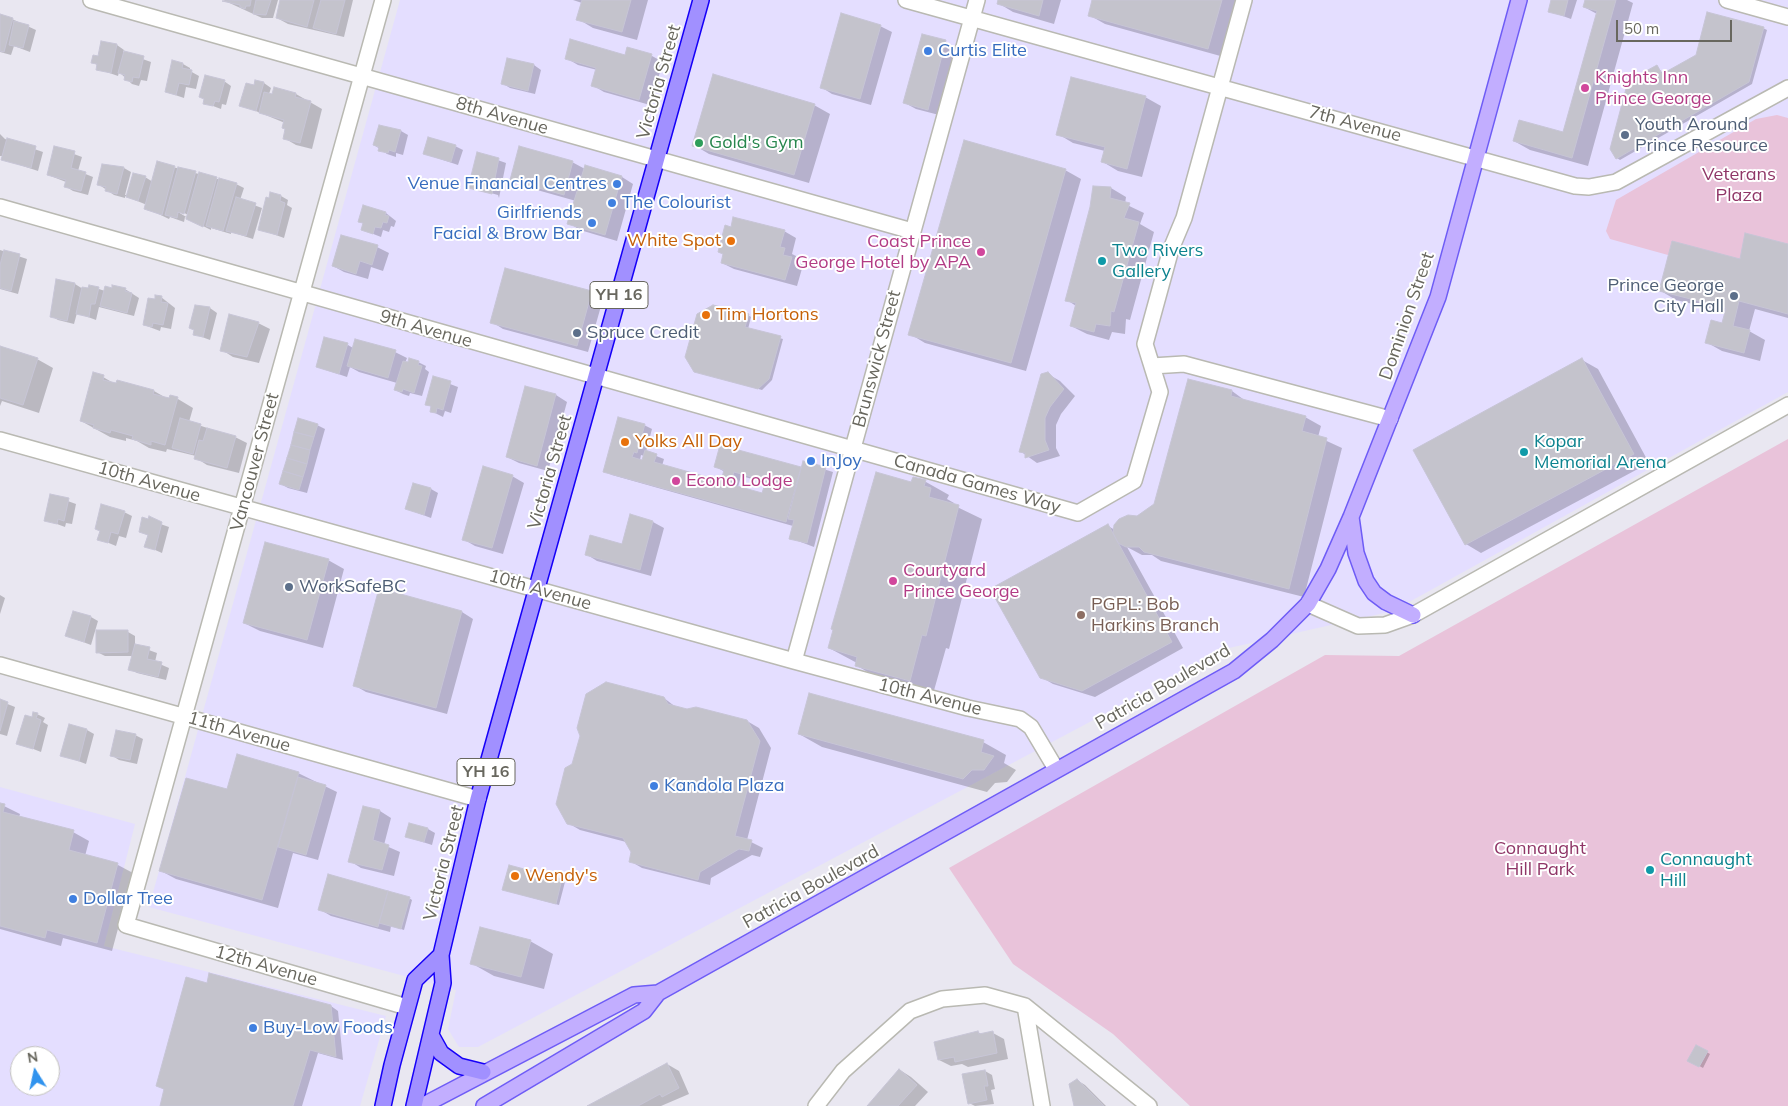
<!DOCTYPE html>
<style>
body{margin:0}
#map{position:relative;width:1788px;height:1106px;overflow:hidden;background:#e9e7f1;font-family:Mulish,sans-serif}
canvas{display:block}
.north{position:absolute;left:10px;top:1046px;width:50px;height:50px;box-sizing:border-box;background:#fff;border:1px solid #c3c2bf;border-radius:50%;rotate:350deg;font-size:14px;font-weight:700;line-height:20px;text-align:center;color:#68675e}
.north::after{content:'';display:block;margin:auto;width:18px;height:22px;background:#3093ee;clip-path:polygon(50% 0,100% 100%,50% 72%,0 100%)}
.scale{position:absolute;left:1616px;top:20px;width:116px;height:22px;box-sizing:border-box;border:2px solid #68675e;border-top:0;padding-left:6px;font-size:15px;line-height:18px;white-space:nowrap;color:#68675e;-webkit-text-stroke:4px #fff;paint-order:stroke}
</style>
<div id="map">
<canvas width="1788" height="1106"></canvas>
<div class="north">N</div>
<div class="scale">50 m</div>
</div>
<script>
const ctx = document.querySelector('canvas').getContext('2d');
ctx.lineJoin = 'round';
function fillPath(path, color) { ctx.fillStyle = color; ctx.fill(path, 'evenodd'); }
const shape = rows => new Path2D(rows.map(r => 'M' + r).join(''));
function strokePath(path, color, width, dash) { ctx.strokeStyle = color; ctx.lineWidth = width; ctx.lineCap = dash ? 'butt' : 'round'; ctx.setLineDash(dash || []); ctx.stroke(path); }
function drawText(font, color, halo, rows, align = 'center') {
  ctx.font = font + ' Mulish,sans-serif'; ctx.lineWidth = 4; ctx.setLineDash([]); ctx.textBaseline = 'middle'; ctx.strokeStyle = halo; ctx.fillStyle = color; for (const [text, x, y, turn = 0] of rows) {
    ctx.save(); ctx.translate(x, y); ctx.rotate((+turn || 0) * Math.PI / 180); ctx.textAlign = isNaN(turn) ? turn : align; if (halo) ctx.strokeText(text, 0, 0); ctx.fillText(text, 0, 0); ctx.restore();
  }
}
const commercial = shape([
 [400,0,1788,0,1788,392,1393,611,1229,648,544,1012,478,1047,459,1047,448,1029,456,990,149,907],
 [0,787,135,824,104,946,386,1016,360,1106,0,1106],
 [20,1056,50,1056,50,1086,20,1086]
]);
const green = shape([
 [1777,115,1788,118,1788,244,1740,259,1668,255,1610,239,1606,231,1616,200,1756,119],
 [1788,439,1788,1106,1190,1106,1113,1034,1013,964,949,868,1325,655,1399,656]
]);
const shadow = shape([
 [223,0,278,0,273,18,262,18],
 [281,0,353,0,344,37,288,24,277,18],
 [573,0,648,0,637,40,593,28,578,19,582,3],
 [999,0,1061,0,1054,24,1013,12,998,3],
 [1094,0,1239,0,1224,57,1105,24,1089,15],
 [1553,0,1577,0,1571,19,1549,11],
 [1586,0,1627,0,1633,3,1588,166,1530,150,1514,141,1564,134,1597,14,1584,7],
 [0,16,12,19,36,30,30,52,14,46,11,55,0,52],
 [880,26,892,32,871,105,832,94,821,87],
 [1763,28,1767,30,1752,84,1620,160,1617,158,1657,66,1664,75],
 [923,35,946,42,957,48,939,115,916,109,905,103],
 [117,45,124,50,123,52,151,62,147,81,141,80,139,86,132,84,119,72,118,76,98,69,98,66,93,62],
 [628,49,652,56,663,62,650,105,604,92,592,85,597,70,578,65,566,58,626,56],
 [173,62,183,64,190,68,190,71,199,76,196,89,186,87,184,98,166,92],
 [534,65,541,70,535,94,510,88,502,83],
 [224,81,231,86,226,105,222,104,221,109,205,103],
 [264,83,271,88,269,94,273,95,275,89,296,94,322,109,312,149,296,145,284,138,286,129,285,123,241,105,255,87],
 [1145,97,1161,106,1142,177,1118,171,1103,162,1105,151,1073,143,1058,134],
 [814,105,830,114,809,183,709,154,694,145],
 [380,126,401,131,408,135,403,155,396,153,396,157,387,154,374,145],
 [0,134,5,139,43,152,38,171,2,159,3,156,0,156],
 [455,146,463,150,458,165,425,154],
 [55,147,82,157,78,171,93,177,88,195,73,191,65,186,66,182,48,175],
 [478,153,506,163,499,198,498,195,476,189,476,191,470,187],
 [572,162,585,169,586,166,622,177,633,184,617,241,580,230,569,223,576,201,523,186,511,179],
 [158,163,236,184,244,188,240,200,262,208,253,239,231,232,231,234,211,228,211,230,185,217,184,222,170,217,169,219,146,208,147,205,125,196,125,198,114,195,98,184,124,168,131,172,125,195,128,195,145,177,153,182],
 [179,210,188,215,188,218,178,212],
 [1065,170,1081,179,1026,371,925,343,910,334],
 [1111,188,1126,197,1125,204,1144,213,1140,224,1154,232,1130,320,1126,319,1125,334,1112,332,1109,340,1087,334,1071,326,1076,306,1067,300],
 [281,196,288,200,287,205,292,208,284,238,259,229],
 [386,213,396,221,394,227,391,226,389,232,383,230,381,237,363,230,364,224,360,221],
 [784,231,796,238,792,254,796,256,795,261,803,265,797,286,734,269,722,263],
 [1788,245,1788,318,1755,309,1749,331,1765,340,1760,361,1722,351,1706,342,1723,324,1726,312,1676,300,1661,291],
 [377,247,389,253,383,271,371,267,368,279,344,272,333,266],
 [0,250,27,259,18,294,0,289],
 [57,280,75,284,83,289,89,289,90,286,105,291,125,289,139,298,134,316,99,307,96,320,77,313,74,324,58,320,51,316],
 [591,292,603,299,588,352,503,329,492,322],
 [161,297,175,308,171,329,161,327,160,331,144,325,156,301],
 [210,308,217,313,210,340,194,334],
 [748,315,751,317,748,329,783,339,772,380,762,390,694,371],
 [258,323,270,329,259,363,233,357,222,350],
 [348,345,353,348,395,352,407,358,405,363,418,362,426,366,425,369,429,372,422,396,410,393,409,396,403,394,395,390,397,383,359,372,350,367,347,377,317,367],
 [0,348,37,359,53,368,39,413,2,401,0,406],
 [1582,360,1598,369,1649,463,1481,553,1466,544],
 [1048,374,1060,381,1075,396,1061,414,1056,425,1056,448,1060,456,1037,463,1020,451],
 [103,377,117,385,118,381,154,391,168,399,178,399,193,408,189,422,235,437,247,443,239,473,207,465,196,458,196,456,167,449,166,452,149,448,137,441,126,438,126,441,110,437,81,421],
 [434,378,458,387,451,413,445,411,443,417,431,411,432,407,426,404],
 [1232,391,1247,402,1305,417,1321,426,1318,437,1342,448,1304,597,1161,561,1152,555,1142,555,1127,547,1183,648,1095,697,1053,684,1041,677,1108,526,1115,530,1155,505],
 [556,395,567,402,548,471,519,463,507,457],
 [317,425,325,429,307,493,288,488,281,484],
 [644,425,652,429,646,452,664,459,662,466,722,483,725,472,716,467,721,447,803,469,804,463,833,472,814,547,790,538,793,526,612,475,604,471],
 [641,455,644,456,643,461,640,460],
 [741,476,767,483,763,494,738,487],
 [512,476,524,483,503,554,475,546,463,539],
 [914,478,926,482,949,495,947,499,954,503,953,505,982,519,949,649,946,648,933,694,879,679,856,665,857,663,829,648],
 [431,489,438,493,431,518,407,509],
 [51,495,76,504,72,524,66,523,65,527,46,520],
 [124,512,132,516,126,538,119,536,116,546,99,539],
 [631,516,653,522,664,528,651,576,597,561,586,554,622,545],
 [149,520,169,527,162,553,146,546,149,536,140,531],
 [328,560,344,569,323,648,260,631,244,623],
 [380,590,462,612,473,619,447,714,366,692,354,685],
 [0,595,5,598,0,614],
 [91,617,98,621,91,645,67,636],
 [128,632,135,636,135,645,157,653,155,662,169,668,166,680,137,673,130,669,133,656,105,656,97,652],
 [664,698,677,708,747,721,759,728,771,748,747,840,763,848,760,857,752,855,711,878,710,885,642,868,630,861,633,852,626,842,580,830,568,823],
 [0,701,15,707,7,736,0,734],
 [37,714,45,718,43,722,48,725,41,752,18,743],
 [87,730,94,734,86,764,62,755],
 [799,734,983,742,1006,755,1004,763,1016,770,1007,782,995,783,987,792,822,747],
 [135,735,143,739,137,764,119,760,111,755],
 [298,773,337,792,318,860,293,853,278,908,176,879,161,871,228,791],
 [0,804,20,814,19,817,73,832,89,841,85,856,118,865,133,873,112,951,63,938,61,946,0,929],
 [364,807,380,811,391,818,384,845,400,852,394,876,361,868,350,861],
 [428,829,435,833,432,845,407,837],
 [510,866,565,882,559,905,507,891],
 [409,898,412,900,404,930,391,926,390,932,331,916,319,909],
 [530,941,553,954,544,989,494,976,471,963],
 [208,984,331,1006,338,1011,343,1060,318,1053,302,1106,161,1106,165,1090,158,1086],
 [978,1032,983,1035,993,1033,1004,1039,1008,1059,968,1067,962,1064,951,1066,939,1060],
 [1696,1046,1710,1054,1703,1068,1689,1060],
 [667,1064,679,1071,689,1094,661,1106,590,1106],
 [900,1070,911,1077,928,1092,915,1106,869,1106],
 [985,1071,992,1075,995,1089,991,1090,994,1104,975,1106,969,1103],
 [1077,1080,1085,1085,1106,1106,1076,1106]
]);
const building = shape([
 [251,0,250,6,246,6,245,9,240,7,240,5,222,1,251,0],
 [256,0,271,0,266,15,253,14,256,0],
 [280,0,314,0,307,27,276,18,280,0],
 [321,0,345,0,336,34,313,28,321,0],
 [582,0,631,0,622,32,576,20,582,0],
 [998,0,1043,0,1039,16,997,4,998,0],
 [1092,0,1222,0,1208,49,1088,16,1092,0],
 [1551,0,1568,0,1564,16,1548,12,1551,0],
 [1585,0,1616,0,1572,158,1513,141,1519,120,1563,132,1597,11,1583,7,1585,0],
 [1707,12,1764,27,1749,82,1616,159,1610,149,1628,81,1657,65,1662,74,1696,55,1707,12],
 [841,13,881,25,860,99,820,88,841,13],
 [0,14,13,18,4,52,0,51,0,14],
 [14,21,29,25,23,48,9,45,14,21],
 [922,34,946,40,928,110,903,103,922,34],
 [570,39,625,55,627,47,652,54,639,100,591,86,596,68,565,59,570,39],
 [101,41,117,44,111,73,96,70,97,64,91,63,93,55,98,56,101,41],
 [124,51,144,56,139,78,133,77,132,82,124,80,125,75,118,73,124,51],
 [507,58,534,64,528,91,501,84,507,58],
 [172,60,183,63,182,68,192,70,189,85,179,83,176,95,165,92,172,60],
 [713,74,815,104,794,175,692,146,713,74],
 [205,75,225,80,219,102,215,101,213,106,203,104,204,99,199,97,205,75],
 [1071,77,1146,96,1127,169,1101,162,1105,147,1056,135,1071,77],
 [255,80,264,82,256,111,239,106,246,83,254,85,255,80],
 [274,87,296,93,295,97,311,101,300,143,283,139,285,129,282,128,284,120,259,113,264,92,272,94,274,87],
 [379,125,401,130,395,152,389,150,388,153,378,151,379,147,373,145,379,125],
 [428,137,456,145,451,162,423,154,428,137],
 [7,138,36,146,31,168,1,160,7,138],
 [964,140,1066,169,1011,363,908,335,964,140],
 [54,146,75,151,71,168,86,172,81,191,64,187,66,180,47,175,54,146],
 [519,146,573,161,564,195,510,180,519,146],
 [477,152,499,158,492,194,468,188,477,152],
 [157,161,175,166,162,215,144,209,157,161],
 [102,164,124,167,117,194,105,191,106,187,97,185,102,164],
 [585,165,622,176,605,235,567,224,585,165],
 [178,167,196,171,184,214,178,212,177,218,165,215,178,167],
 [199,172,217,177,203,227,186,219,199,172],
 [133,173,146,176,138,201,126,197,133,173],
 [219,178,237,183,223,231,206,226,219,178],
 [1093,186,1111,187,1110,198,1130,203,1124,218,1139,222,1114,312,1111,311,1110,326,1096,324,1094,332,1070,326,1076,303,1065,301,1090,207,1093,186],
 [270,192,281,195,280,201,285,203,277,235,258,230,266,197,269,198,270,192],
 [236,197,256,203,246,236,226,231,236,197],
 [363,205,386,212,385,215,389,216,387,223,383,222,381,228,375,227,373,234,361,230,363,223,358,222,363,205],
 [733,217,785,230,780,247,785,248,783,255,792,257,785,280,721,263,723,254,718,252,725,225,731,227,733,217],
 [1745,233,1788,244,1788,314,1739,301,1733,326,1750,330,1744,353,1705,343,1711,320,1722,323,1726,308,1659,291,1672,241,1740,259,1745,233],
 [341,235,378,245,372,265,360,261,356,274,332,266,341,235],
 [4,250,20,254,11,291,0,288,0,265,4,250],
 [505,268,592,291,577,346,490,323,505,268],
 [56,279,75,283,67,321,50,317,56,279],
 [89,285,99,287,95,304,91,304,89,317,76,314,82,287,88,288,89,285],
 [112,285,126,288,125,291,132,293,127,313,100,306,105,286,112,288,112,285],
 [155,295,162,296,161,302,168,303,163,325,153,323,152,327,143,325,148,298,155,299,155,295],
 [195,305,210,307,203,337,193,335,194,330,189,328,195,305],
 [713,305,749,314,745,327,781,336,769,379,758,389,694,372,685,357,697,314,713,305],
 [229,314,259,322,247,357,220,351,229,314],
 [324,337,348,343,339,374,316,367,324,337],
 [355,339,396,350,388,378,347,366,355,339],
 [0,346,38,358,23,405,0,398,0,346],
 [409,358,419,361,418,365,422,366,414,393,403,389,402,392,394,390,403,361,408,362,409,358],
 [1582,358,1634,454,1465,545,1413,450,1582,358],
 [93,372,104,375,103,380,116,383,117,380,154,390,153,394,169,398,170,395,178,397,165,445,151,441,151,445,132,439,133,436,111,430,110,433,93,428,94,425,80,421,93,372],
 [1048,372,1064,389,1050,407,1045,418,1045,440,1049,450,1025,458,1025,453,1019,452,1041,374,1048,372],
 [433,376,451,381,443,410,437,408,436,413,430,412,431,406,425,405,433,376],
 [1188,379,1232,390,1231,396,1306,416,1302,431,1327,438,1289,589,1144,552,1139,547,1126,547,1118,543,1113,533,1114,525,1119,519,1128,515,1137,516,1154,504,1188,379],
 [525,386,556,394,537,466,506,457,525,386],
 [618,417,645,424,637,453,634,452,632,457,642,460,645,450,657,454,654,462,721,481,724,470,714,467,720,445,801,467,786,522,603,472,618,417],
 [734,472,766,481,762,493,730,484,734,472],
 [180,418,201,424,193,454,172,448,180,418],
 [298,418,318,424,314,437,294,432,298,418],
 [207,428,236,436,227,468,194,459,199,440,203,441,207,428],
 [294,432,314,437,310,450,291,445,294,432],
 [291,445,310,450,307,464,287,458,291,445],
 [287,458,307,464,303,477,283,471,287,458],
 [803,461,826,467,807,543,789,539,794,520,788,519,803,461],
 [483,466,513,475,492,548,462,540,483,466],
 [283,471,303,477,299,490,279,484,283,471],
 [876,472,911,482,913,477,926,480,924,486,931,488,929,497,959,505,926,636,922,635,910,681,855,666,857,657,828,648,833,630,831,629,876,472],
 [413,483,431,488,424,515,405,509,413,483],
 [50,494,69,498,64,521,58,519,57,524,44,521,50,494],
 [101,504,125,511,118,534,111,532,108,543,97,540,100,531,95,529,101,504],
 [630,514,653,521,640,570,585,555,590,535,622,544,630,514],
 [149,516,162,522,155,550,144,547,148,535,139,532,142,517,148,519,149,516],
 [1108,524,1172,642,1082,691,1040,678,990,589,1108,524],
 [265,542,329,559,307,640,243,623,265,542],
 [379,588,462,611,436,708,353,686,379,588],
 [73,611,91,616,84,642,65,636,73,611],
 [96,630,128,630,128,652,96,653,96,630],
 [135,644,150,647,147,659,162,662,158,677,128,670,135,644],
 [606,682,664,697,668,704,687,709,696,707,747,720,760,741,735,836,752,840,749,851,739,849,700,872,698,880,629,862,631,852,623,838,567,824,556,804,565,768,572,764,580,736,577,728,586,694,606,682],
 [809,693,984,740,981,752,994,756,984,770,972,770,963,779,798,734,809,693],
 [0,699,8,702,0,731,0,699],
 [33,712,38,713,36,718,41,720,33,749,16,744,25,715,32,717,33,712],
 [69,724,87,729,79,761,60,756,69,724],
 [116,730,136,734,130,760,110,756,116,730],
 [237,754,299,772,262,900,159,871,186,778,227,789,237,754],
 [298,777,326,785,306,855,278,847,298,777],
 [0,803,5,804,3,812,74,830,69,850,118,863,97,943,47,930,45,938,0,926,0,803],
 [363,806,380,810,373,840,389,845,382,870,348,862,363,806],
 [409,823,428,828,424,842,405,837,409,823],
 [509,865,562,879,556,904,502,890,509,865],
 [328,874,388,891,378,927,318,910,328,874],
 [388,891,410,897,401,929,379,923,388,891],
 [480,927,531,940,521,977,470,964,480,927],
 [209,973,331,1005,336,1057,310,1050,293,1106,160,1106,164,1089,156,1086,186,977,207,983,209,973],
 [978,1031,979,1034,993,1031,997,1053,955,1062,954,1057,938,1060,934,1042,978,1031],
 [1696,1045,1708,1051,1699,1067,1687,1061,1696,1045],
 [667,1063,679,1088,662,1097,660,1094,638,1106,587,1106,667,1063],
 [899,1069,917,1085,898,1106,867,1106,899,1069],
 [985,1070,988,1086,984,1086,987,1100,968,1104,962,1074,985,1070],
 [1077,1079,1104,1106,1074,1106,1069,1084,1077,1079]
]);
const minor = shape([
 [91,0,912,231],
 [383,0,126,925,407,1007],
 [906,0,1575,186,1589,187,1616,182,1788,88],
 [1727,0,1788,17],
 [0,207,1078,513,1134,481,1160,392,1145,344,1171,249,1184,218,1244,0],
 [1152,366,1184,364,1390,419],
 [0,440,794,661,968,708,1020,719,1031,727,1056,769],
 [1308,604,1358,626,1385,625,1413,615,1788,405],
 [794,661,977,0],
 [0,665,478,799],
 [1025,1006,1042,1106],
 [816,1106,843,1071,910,1011,942,999,985,995,1025,1006,1149,1106]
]);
const major = shape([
 [1351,517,1356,553,1366,581,1374,593,1386,602,1413,615],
 [422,1106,634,995,658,993],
 [484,1106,644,1011,658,993,1234,671,1272,640,1308,604,1328,569,1351,517,1438,297,1519,0]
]);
const highway = shape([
 [431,1035,441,1053,459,1066,483,1072],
 [383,1106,392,1065,415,980,441,955],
 [414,1106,443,983,441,955,478,799,701,0]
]);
const markers = [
 [928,51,5,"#3f7fe0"],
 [1585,88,5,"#d1479c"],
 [1625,135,5,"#5c6f8a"],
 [699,143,5,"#2e9e5b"],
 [617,184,5,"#3f7fe0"],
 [612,203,5,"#3f7fe0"],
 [592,223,5,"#3f7fe0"],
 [731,241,5,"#e8710a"],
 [981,252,5,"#d1479c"],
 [1102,261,5,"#0f9aa8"],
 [1734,296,5,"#5c6f8a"],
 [706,315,5,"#e8710a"],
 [577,333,5,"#5c6f8a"],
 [625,442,5,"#e8710a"],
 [1524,452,5,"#0f9aa8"],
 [811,461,5,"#3f7fe0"],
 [676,481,5,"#d1479c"],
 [893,581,5,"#d1479c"],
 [289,587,5,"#5c6f8a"],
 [1081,615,5,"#8d6e63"],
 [654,786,5,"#3f7fe0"],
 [1650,870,5,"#0f9aa8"],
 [515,876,5,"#e8710a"],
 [73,899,5,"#3f7fe0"],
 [253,1028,5,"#3f7fe0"]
];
const shields = [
 [619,295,58],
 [486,772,58]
];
const shieldNames = [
 ["YH 16",619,295],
 ["YH 16",486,772]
];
const shopNames = [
 ["Curtis Elite",938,51],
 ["Venue Financial Centres",607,184,"right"],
 ["The Colourist",622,203],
 ["Girlfriends",582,213,"right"],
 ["Facial & Brow Bar",582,234,"right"],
 ["InJoy",821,461],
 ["Kandola Plaza",664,786],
 ["Dollar Tree",83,899],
 ["Buy-Low Foods",263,1028]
];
const hotelNames = [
 ["Knights Inn",1595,78],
 ["Prince George",1595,99],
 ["Coast Prince",971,242,"right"],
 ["George Hotel by APA",971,263,"right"],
 ["Econo Lodge",686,481],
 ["Courtyard",903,571],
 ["Prince George",903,592]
];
const streetNames = [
 ["Victoria Street",659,82,-74],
 ["8th Avenue",502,116,16],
 ["7th Avenue",1355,124,15],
 ["Dominion Street",1407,316,-71],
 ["9th Avenue",426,329,16],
 ["Brunswick Street",877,359,-75],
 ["Vancouver Street",255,462,-75],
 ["Victoria Street",550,472,-74],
 ["10th Avenue",149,482,16],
 ["Canada Games Way",977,484,16],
 ["10th Avenue",540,590,16],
 ["Patricia Boulevard",1163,687,-30],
 ["10th Avenue",930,697,14],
 ["11th Avenue",239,732,16],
 ["Victoria Street",444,863,-76],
 ["Patricia Boulevard",811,887,-29],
 ["12th Avenue",266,966,16]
];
const serviceNames = [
 ["Youth Around",1635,125],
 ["Prince Resource",1635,146],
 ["Prince George",1724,286,"right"],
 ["City Hall",1724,307,"right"],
 ["Spruce Credit",587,333],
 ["WorkSafeBC",299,587]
];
const leisureNames = [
 ["Gold's Gym",709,143]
];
const parkNames = [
 ["Veterans",1739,175],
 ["Plaza",1739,196],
 ["Connaught",1540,849],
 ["Hill Park",1540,870]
];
const foodNames = [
 ["White Spot",721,241,"right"],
 ["Tim Hortons",716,315],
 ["Yolks All Day",635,442],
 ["Wendy's",525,876]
];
const cultureNames = [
 ["Two Rivers",1112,251],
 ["Gallery",1112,272],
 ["Kopar",1534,442],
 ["Memorial Arena",1534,463],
 ["Connaught",1660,860],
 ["Hill",1660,881]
];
const educationNames = [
 ["PGPL: Bob",1091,605],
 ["Harkins Branch",1091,626]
];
fillPath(commercial, '#e4deff');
fillPath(green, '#e9c3da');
fillPath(shadow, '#0003');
fillPath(building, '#c4c3cc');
strokePath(building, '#c7c5d6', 1);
strokePath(minor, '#b9b9b2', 18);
strokePath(major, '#6e5cf6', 18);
strokePath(highway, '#1600f8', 18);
strokePath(minor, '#fff', 15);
strokePath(major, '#c2aeff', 15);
strokePath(highway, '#a190ff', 15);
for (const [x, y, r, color] of markers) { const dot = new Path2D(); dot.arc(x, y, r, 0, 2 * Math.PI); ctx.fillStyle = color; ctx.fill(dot); strokePath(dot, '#fff', 2); }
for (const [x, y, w] of shields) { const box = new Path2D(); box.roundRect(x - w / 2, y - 13.5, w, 27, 4); ctx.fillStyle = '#fff'; ctx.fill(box); strokePath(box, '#68675e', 1); }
drawText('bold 16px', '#68675e', null, shieldNames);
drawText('18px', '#366cbe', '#fff', shopNames, 'left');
drawText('18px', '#b23c85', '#fff', hotelNames, 'left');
drawText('18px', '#68675e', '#fff', streetNames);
drawText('18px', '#4e5e75', '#fff', serviceNames, 'left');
drawText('18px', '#27864d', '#fff', leisureNames, 'left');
drawText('18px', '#8f3667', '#fff', parkNames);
drawText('18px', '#c56008', '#fff', foodNames, 'left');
drawText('18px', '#0d838f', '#fff', cultureNames, 'left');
drawText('18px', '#785e54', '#fff', educationNames, 'left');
</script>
